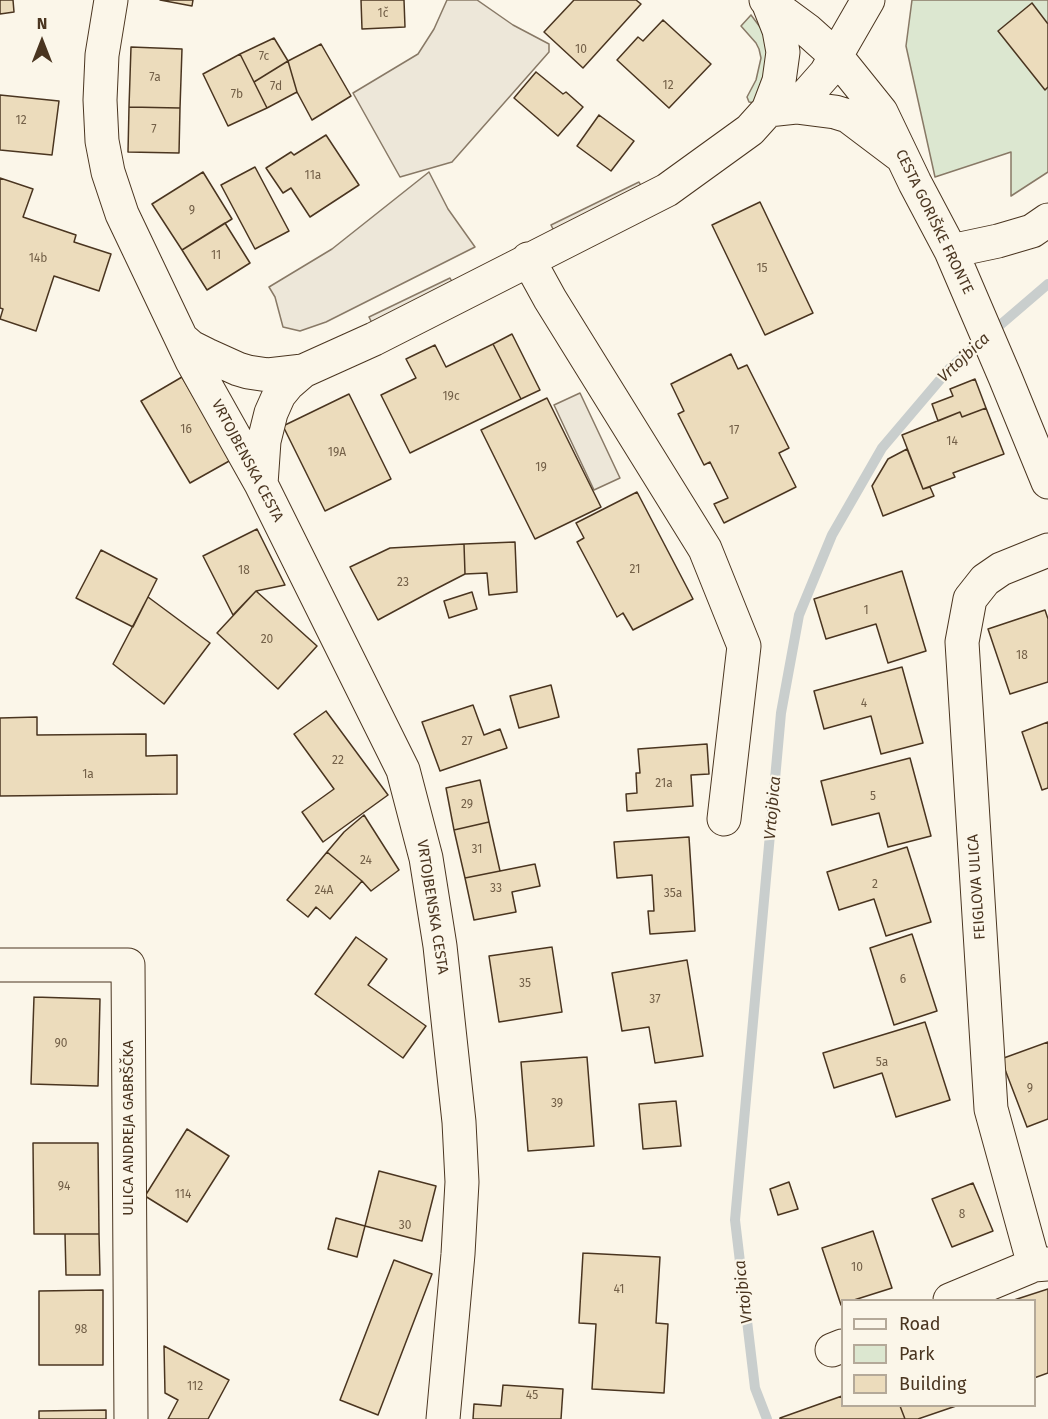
<!DOCTYPE html>
<meta charset="utf-8">
<style>
body{margin:0}
#map{position:relative;width:1048px;height:1419px;overflow:hidden;background:#fbf6e9;font-family:"Fira Sans",sans-serif}
canvas{display:block}
.legend{position:absolute;left:841px;top:1299px;width:195px;height:108px;box-sizing:border-box;background:#fbf6e9;border:2px solid #b4a999;margin:0;padding:8px 10px;list-style:none;font-size:18px;color:#4a3520}
.legend li{display:flex;align-items:center;gap:12px;height:30px}
.legend b{width:30px;border:2px solid #b4a999}
.north{position:absolute;left:12px;top:12px;width:60px;height:60px;-webkit-text-stroke:4px #fbf6e9;paint-order:stroke;rotate:0deg;font-size:16px;font-weight:700;line-height:24px;text-align:center;color:#4a3520}
.north::after{content:'';display:block;margin:auto;width:21px;height:27px;background:#4a3520;clip-path:polygon(50% 0,100% 100%,50% 72%,0 100%)}
</style>
<div id="map">
<canvas width="1048" height="1419"></canvas>
<ul class="legend">
<li><b style="height:8px;background:#fbf6e9"></b>Road</li>
<li><b style="height:16px;background:#dce7d0"></b>Park</li>
<li><b style="height:16px;background:#ecdcbc"></b>Building</li>
</ul>
<div class="north">N</div>
</div>
<script>
const ctx = document.querySelector('canvas').getContext('2d');
ctx.lineJoin = 'round';
function fillPath(path, color) { ctx.fillStyle = color; ctx.fill(path, 'evenodd'); }
const shape = rows => new Path2D(rows.map(r => 'M' + r).join(''));
function strokePath(path, color, width, dash) { ctx.strokeStyle = color; ctx.lineWidth = width; ctx.lineCap = dash ? 'butt' : 'round'; ctx.setLineDash(dash || []); ctx.stroke(path); }
function drawText(font, color, halo, rows, align = 'center') {
  ctx.font = font + ' "Fira Sans",sans-serif'; ctx.lineWidth = 4.5; ctx.setLineDash([]); ctx.textBaseline = 'middle'; ctx.strokeStyle = halo; ctx.fillStyle = color; for (const [text, x, y, turn = 0] of rows) {
    ctx.save(); ctx.translate(x, y); ctx.rotate((+turn || 0) * Math.PI / 180); ctx.textAlign = isNaN(turn) ? turn : align; if (halo) ctx.strokeText(text, 0, 0); ctx.fillText(text, 0, 0); ctx.restore();
  }
}
const green = shape([
 [912,0,1048,0,1048,172,1011,196,1011,152,935,177,906,46,912,0],
 [751,15,763,31,768,44,768,69,755,103,749,102,747,97,756,80,761,58,759,49,756,43,741,26,751,15]
]);
const parking = shape([
 [447,0,477,0,513,25,549,44,549,52,452,162,400,177,353,93,418,54,434,29,447,0],
 [429,172,448,209,475,247,326,322,300,331,283,327,275,297,269,287,332,249,429,172],
 [639,182,645,193,557,237,551,225,639,182],
 [450,278,456,289,375,329,369,317,450,278],
 [580,393,620,478,594,490,554,405,580,393]
]);
const stream = shape([
 [767,1419,755,1388,735,1220,781,713,799,615,832,535,882,448,950,368,1048,284]
]);
const building = shape([
 [0,0,13,0,14,12,0,14,0,0],
 [160,0,193,0,192,6,160,0],
 [361,0,404,0,405,27,362,29,361,0],
 [574,0,636,0,641,4,583,68,544,32,574,0],
 [1032,3,1048,24,1048,87,1045,90,998,31,1032,3],
 [663,20,711,64,669,108,617,60,638,37,643,41,663,20],
 [274,38,288,61,254,82,240,54,274,38],
 [321,44,351,96,312,120,297,92,288,61,321,44],
 [131,47,182,49,180,108,129,107,131,47],
 [240,54,267,108,228,126,203,74,240,54],
 [288,61,297,92,267,108,254,82,288,61],
 [536,72,563,94,566,92,583,107,558,136,514,98,536,72],
 [0,95,59,101,52,155,0,150,0,95],
 [129,107,180,108,179,153,128,152,129,107],
 [599,115,634,141,611,171,577,146,599,115],
 [326,135,359,185,310,217,291,188,283,193,266,168,291,152,294,155,326,135],
 [255,167,289,231,255,249,221,185,255,167],
 [203,172,232,219,182,250,152,204,203,172],
 [0,178,33,189,23,217,76,235,74,242,111,254,99,291,54,276,36,331,0,319,3,309,0,308,0,178],
 [760,202,813,313,765,335,712,225,760,202],
 [225,223,250,263,207,290,182,250,225,223],
 [512,334,540,390,521,399,493,344,512,334],
 [493,344,521,399,410,453,381,395,416,378,406,359,435,345,446,367,493,344],
 [731,354,738,369,747,365,789,448,779,453,796,487,724,523,714,504,728,498,710,462,704,465,678,414,684,411,671,384,731,354],
 [182,377,231,460,190,483,141,401,182,377],
 [975,379,986,408,962,417,960,412,938,421,932,404,953,396,950,389,975,379],
 [349,394,391,479,325,511,283,426,349,394],
 [547,398,601,507,535,539,481,430,547,398],
 [986,408,1004,454,953,473,955,477,923,489,902,435,960,412,962,417,986,408],
 [907,449,923,489,930,487,934,496,883,516,872,486,888,459,907,449],
 [637,492,693,599,633,630,623,613,617,617,577,542,584,538,576,523,637,492],
 [257,529,285,585,256,591,233,615,203,556,257,529],
 [515,542,517,592,489,595,487,573,465,574,464,544,515,542],
 [464,544,465,574,430,592,378,620,350,567,390,548,464,544],
 [101,550,157,579,133,627,76,598,101,550],
 [902,571,926,651,888,663,876,624,826,639,814,599,902,571],
 [256,591,317,646,278,689,217,633,256,591],
 [472,592,477,609,449,618,444,601,472,592],
 [148,597,210,643,164,704,113,664,148,597],
 [1045,610,1048,619,1048,682,1010,694,988,629,1045,610],
 [902,667,923,743,881,754,871,716,824,729,814,691,902,667],
 [551,685,559,717,519,728,510,696,551,685],
 [473,705,484,735,500,729,507,748,440,771,422,722,473,705],
 [326,711,388,795,323,842,302,812,334,789,294,734,326,711],
 [37,717,37,735,146,734,146,756,177,755,177,794,0,796,0,718,37,717],
 [1048,722,1048,788,1042,790,1022,732,1048,722],
 [707,744,709,774,691,775,693,806,627,811,626,794,637,793,636,773,640,773,638,749,707,744],
 [910,758,931,836,888,847,879,813,832,825,821,781,910,758],
 [480,780,489,822,454,830,446,788,480,780],
 [364,815,399,870,371,891,362,881,327,852,344,832,364,815],
 [489,822,500,871,465,878,454,830,489,822],
 [689,837,695,931,650,934,648,911,654,911,652,875,617,878,614,842,689,837],
 [907,847,931,922,886,936,874,899,839,910,827,872,907,847],
 [327,852,362,881,330,919,316,907,308,917,287,900,327,852],
 [535,864,540,886,512,892,516,912,474,920,465,878,535,864],
 [912,934,937,1011,894,1025,870,948,912,934],
 [356,937,387,959,368,985,426,1026,403,1058,315,994,356,937],
 [552,947,562,1012,499,1022,489,956,552,947],
 [687,960,703,1056,655,1063,649,1027,622,1031,612,973,687,960],
 [34,997,100,999,98,1086,31,1084,34,997],
 [925,1022,950,1100,896,1117,882,1073,834,1088,823,1053,925,1022],
 [1048,1042,1048,1119,1027,1127,1001,1059,1048,1042],
 [587,1057,594,1146,528,1151,521,1062,587,1057],
 [676,1101,681,1146,643,1149,639,1104,676,1101],
 [187,1129,229,1156,187,1222,145,1196,187,1129],
 [33,1143,98,1143,99,1234,34,1234,33,1143],
 [379,1171,436,1186,422,1241,365,1226,379,1171],
 [789,1182,798,1209,778,1215,770,1189,789,1182],
 [973,1183,993,1231,952,1247,932,1199,973,1183],
 [336,1218,365,1226,357,1257,328,1249,336,1218],
 [873,1231,892,1288,854,1300,842,1300,842,1304,841,1305,822,1248,873,1231],
 [65,1234,99,1234,100,1275,66,1275,65,1234],
 [583,1253,660,1257,656,1323,668,1324,664,1393,592,1389,596,1324,579,1323,583,1253],
 [394,1260,432,1274,378,1415,340,1400,394,1260],
 [1048,1289,1048,1373,1034,1378,1034,1300,1014,1300,1048,1289],
 [103,1290,103,1365,39,1365,39,1291,103,1290],
 [164,1346,229,1380,208,1419,168,1419,178,1400,165,1393,164,1346],
 [503,1385,563,1389,561,1419,473,1419,474,1404,501,1406,503,1385],
 [842,1396,842,1406,900,1406,905,1419,780,1419,780,1418,842,1396],
 [900,1406,956,1406,918,1419,905,1419,900,1406],
 [106,1410,106,1419,39,1419,39,1411,106,1410]
]);
const minor = shape([
 [111,0,102,55,100,100,102,141,108,172,122,214,192,361,261,484,403,770,426,858,440,946,459,1122,462,1182,458,1254,443,1419],
 [766,0,807,30,836,56,881,112,915,183,951,251,1005,377,1048,482],
 [768,2,779,30,783,52,779,81,768,110],
 [796,107,826,73,868,0],
 [951,251,998,241,1032,231,1048,220],
 [528,259,550,299,705,549,744,646,724,819],
 [183,340,191,347,207,355,238,369,248,372,268,375,303,371,374,339,667,190,750,130,768,110,796,107,835,112,848,116,901,156],
 [261,484,264,441,271,413,279,395,288,384,303,371],
 [0,965,128,965,131,1419],
 [1034,1265,991,1109,962,642,970,599,985,580,1001,569,1048,550],
 [950,1300,1034,1265,1048,1264],
 [832,1350,842,1346]
]);
const numberNames = [
 ["1č",383,14],
 ["10",581,50],
 ["7c",264,57],
 ["7a",155,78],
 ["12",668,86],
 ["7d",276,87],
 ["7b",237,95],
 ["12",21,121],
 ["7",154,130],
 ["11a",313,176],
 ["9",192,211],
 ["11",216,256],
 ["14b",38,259],
 ["15",762,269],
 ["19c",451,397],
 ["16",186,430],
 ["17",734,431],
 ["14",952,442],
 ["19A",337,453],
 ["19",541,468],
 ["21",635,570],
 ["18",244,571],
 ["23",403,583],
 ["1",866,611],
 ["20",267,640],
 ["18",1022,656],
 ["4",864,704],
 ["27",467,742],
 ["22",338,761],
 ["1a",88,775],
 ["21a",664,784],
 ["5",873,797],
 ["29",467,805],
 ["31",477,850],
 ["24",366,861],
 ["2",875,885],
 ["33",496,889],
 ["24A",324,891],
 ["35a",673,894],
 ["6",903,980],
 ["35",525,984],
 ["37",655,1000],
 ["90",61,1044],
 ["5a",882,1063],
 ["9",1030,1089],
 ["39",557,1104],
 ["94",64,1187],
 ["114",183,1195],
 ["8",962,1215],
 ["30",405,1226],
 ["10",857,1268],
 ["41",619,1290],
 ["98",81,1330],
 ["112",195,1387],
 ["45",532,1396]
];
const streetNames = [
 ["CESTA GORIŠKE FRONTE",934,222,64],
 ["VRTOJBENSKA CESTA",247,461,62],
 ["FEIGLOVA ULICA",977,887,-94],
 ["VRTOJBENSKA CESTA",432,907,81],
 ["ULICA ANDREJA GABRŠČKA",129,1128,-90]
];
const waterNames = [
 ["Vrtojbica",964,358,-43],
 ["Vrtojbica",773,808,-85],
 ["Vrtojbica",744,1292,-97]
];
fillPath(green, '#dce7d0');
strokePath(green, '#887966', 1.5);
fillPath(parking, '#ede7d9');
strokePath(parking, '#887966', 1.5);
strokePath(stream, '#c9cecd', 10);
fillPath(building, '#ecdcbc');
strokePath(building, '#4a3520', 1.5);
strokePath(minor, '#4a3520', 35);
strokePath(minor, '#fbf6e9', 33);
drawText('12px', '#725f47', null, numberNames);
drawText('15px', '#4a3520', '#fbf6e9', streetNames);
drawText('italic 16px', '#4a3520', '#fbf6e9', waterNames);
</script>
